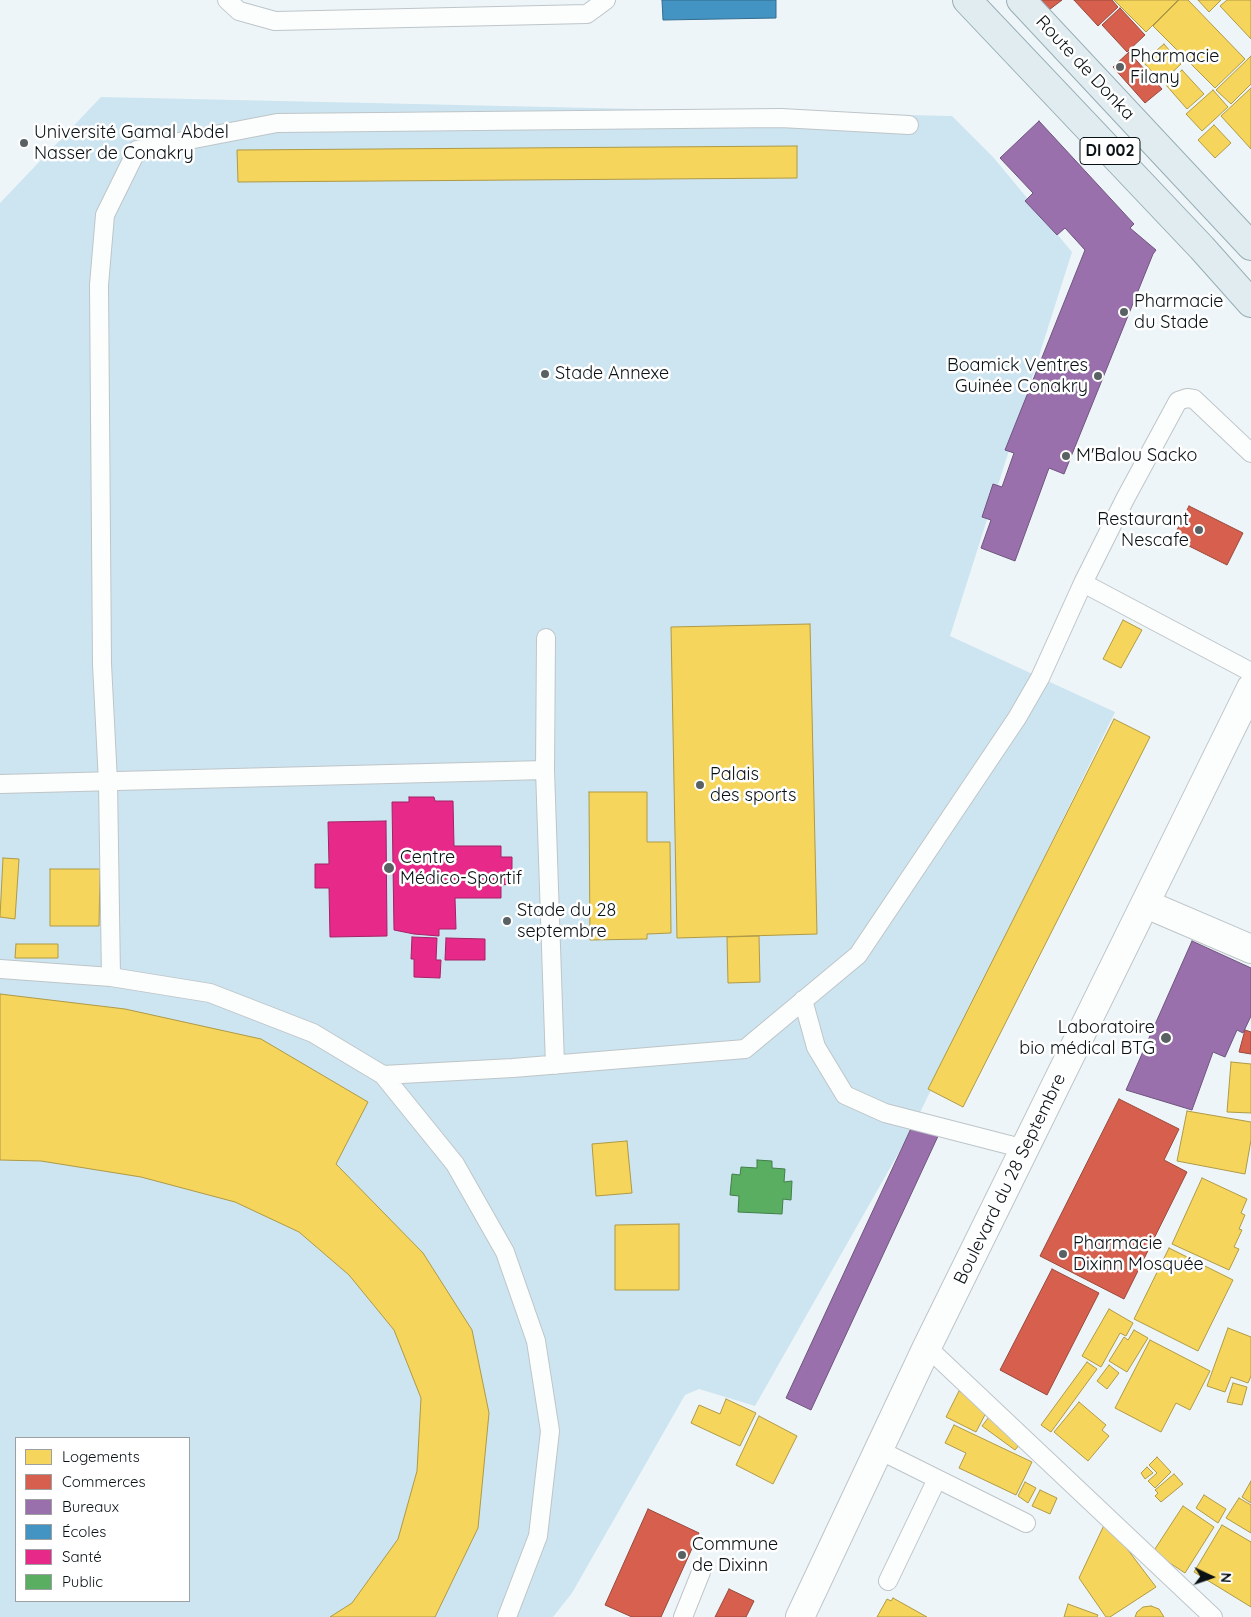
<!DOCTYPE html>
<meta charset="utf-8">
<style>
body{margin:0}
#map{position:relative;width:1251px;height:1617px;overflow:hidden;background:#eef5f8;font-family:Quicksand,sans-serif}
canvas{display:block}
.legend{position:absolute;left:15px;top:1437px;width:175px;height:165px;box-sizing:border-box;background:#fff;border:1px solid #9da0a1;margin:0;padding:6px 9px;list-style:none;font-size:15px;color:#091114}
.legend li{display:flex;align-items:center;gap:10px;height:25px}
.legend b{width:25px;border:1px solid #9da0a1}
.north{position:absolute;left:1186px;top:1552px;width:50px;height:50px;-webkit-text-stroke:4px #fff;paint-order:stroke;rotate:93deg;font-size:14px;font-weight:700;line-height:20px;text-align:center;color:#091114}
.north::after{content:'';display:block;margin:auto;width:18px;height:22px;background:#091114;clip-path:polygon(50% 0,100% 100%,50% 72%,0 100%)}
</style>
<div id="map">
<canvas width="1251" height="1617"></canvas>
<ul class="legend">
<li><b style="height:14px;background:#f6d55c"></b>Logements</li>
<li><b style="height:14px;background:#d6604d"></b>Commerces</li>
<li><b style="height:14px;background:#9970ab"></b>Bureaux</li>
<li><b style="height:14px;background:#4393c3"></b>Écoles</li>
<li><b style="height:14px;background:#e7298a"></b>Santé</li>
<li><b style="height:14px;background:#5aae61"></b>Public</li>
</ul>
<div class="north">N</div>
</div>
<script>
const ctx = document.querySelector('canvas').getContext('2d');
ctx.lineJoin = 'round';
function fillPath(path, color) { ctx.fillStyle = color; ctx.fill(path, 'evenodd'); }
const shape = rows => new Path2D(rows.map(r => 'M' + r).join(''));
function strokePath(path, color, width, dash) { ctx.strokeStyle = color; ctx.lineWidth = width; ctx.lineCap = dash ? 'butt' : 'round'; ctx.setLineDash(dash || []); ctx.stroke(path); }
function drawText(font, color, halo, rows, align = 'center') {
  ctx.font = font + ' Quicksand,sans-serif'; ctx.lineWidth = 5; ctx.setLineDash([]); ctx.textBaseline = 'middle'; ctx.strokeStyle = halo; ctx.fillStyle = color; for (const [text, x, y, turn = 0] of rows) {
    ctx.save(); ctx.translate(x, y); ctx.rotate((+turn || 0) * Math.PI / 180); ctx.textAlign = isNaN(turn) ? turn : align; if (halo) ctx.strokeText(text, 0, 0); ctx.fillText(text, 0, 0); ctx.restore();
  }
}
const green = shape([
 [101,97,952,116,993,157,1072,252,950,636,1115,712,911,1131,755,1406,699,1389,685,1395,572,1593,553,1617,0,1617,0,203],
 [16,1438,189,1438,189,1601,16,1601]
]);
const homes = shape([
 [1114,0,1178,0,1146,32,1114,0],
 [1179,0,1188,0,1245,59,1215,88,1153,26,1179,0],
 [1198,0,1221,0,1209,12,1198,0],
 [1227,0,1251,0,1251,39,1220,6,1227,0],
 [1164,44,1181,64,1162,82,1143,62,1164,44],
 [1251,56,1251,84,1231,104,1216,90,1251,56],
 [1182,70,1204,94,1187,109,1166,85,1182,70],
 [1251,88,1251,149,1221,116,1251,88],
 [1213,90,1228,107,1202,131,1186,114,1213,90],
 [1214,125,1231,143,1215,158,1198,140,1214,125],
 [797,146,797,178,238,182,237,150,797,146],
 [1123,620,1142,630,1121,668,1103,659,1123,620],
 [810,624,817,934,677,938,671,627,810,624],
 [1114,719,1150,737,963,1107,928,1089,1114,719],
 [589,792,647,792,647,842,670,842,671,933,647,934,647,939,590,940,589,792],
 [3,858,19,859,15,919,0,917,3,858],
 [50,869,100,869,99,926,50,926,50,869],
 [759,936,760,982,728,983,727,937,759,936],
 [16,944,58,944,58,958,15,958,16,944],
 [0,994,125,1009,261,1039,368,1102,336,1164,423,1253,472,1330,489,1413,478,1528,435,1617,330,1617,352,1603,398,1539,417,1471,421,1398,394,1330,349,1275,299,1232,235,1202,141,1177,41,1161,0,1160,0,994],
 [1231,1062,1251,1064,1251,1113,1227,1112,1231,1062],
 [1187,1111,1251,1122,1251,1140,1245,1174,1177,1161,1187,1111],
 [627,1141,632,1193,596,1196,592,1144,627,1141],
 [1202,1178,1247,1199,1241,1213,1245,1215,1239,1229,1242,1230,1234,1247,1239,1249,1229,1270,1172,1244,1202,1178],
 [679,1224,679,1290,615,1290,615,1225,679,1224],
 [1169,1248,1233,1280,1198,1351,1134,1319,1169,1248],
 [1109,1309,1133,1323,1126,1336,1120,1333,1101,1367,1082,1356,1109,1309],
 [1228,1328,1251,1337,1251,1376,1248,1383,1231,1377,1225,1392,1207,1386,1228,1328],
 [1134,1330,1148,1338,1127,1372,1109,1361,1124,1337,1128,1340,1134,1330],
 [1150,1340,1210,1371,1190,1410,1176,1403,1161,1432,1115,1408,1150,1340],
 [1087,1362,1097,1369,1051,1432,1041,1425,1087,1362],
 [1109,1365,1119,1373,1107,1389,1097,1381,1109,1365],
 [1233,1383,1247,1387,1242,1405,1227,1402,1233,1383],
 [959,1391,989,1407,976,1432,946,1417,959,1391],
 [726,1399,756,1413,740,1446,691,1423,699,1405,720,1414,726,1399],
 [1079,1402,1106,1425,1102,1430,1109,1436,1088,1461,1054,1432,1079,1402],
 [992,1413,1024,1439,1015,1450,982,1426,992,1413],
 [759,1416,797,1436,773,1484,736,1465,759,1416],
 [954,1425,1032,1462,1016,1495,959,1468,966,1453,945,1443,954,1425],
 [1157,1457,1171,1472,1155,1488,1148,1481,1157,1473,1149,1465,1157,1457],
 [1147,1467,1153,1473,1145,1479,1141,1473,1147,1467],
 [1174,1474,1183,1484,1161,1502,1155,1496,1158,1493,1155,1490,1174,1474],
 [1251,1481,1251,1503,1242,1497,1251,1481],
 [1025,1482,1036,1488,1028,1503,1018,1496,1025,1482],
 [1040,1490,1057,1498,1050,1514,1032,1506,1040,1490],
 [1204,1495,1226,1509,1218,1523,1196,1508,1204,1495],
 [1239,1498,1251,1505,1251,1533,1226,1518,1239,1498],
 [1183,1506,1214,1527,1185,1573,1153,1552,1183,1506],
 [1106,1521,1156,1587,1110,1617,1106,1617,1079,1578,1106,1521],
 [1222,1525,1251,1542,1251,1607,1194,1572,1222,1525],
 [893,1598,927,1617,877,1617,887,1599,891,1601,893,1598],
 [1068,1604,1098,1615,1097,1617,1064,1617,1068,1604],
 [1151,1606,1159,1609,1164,1617,1135,1617,1137,1612,1143,1607,1151,1606]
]);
const shops = shape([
 [1028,0,1062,0,1041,16,1028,0],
 [1074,0,1112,0,1118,7,1098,26,1074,0],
 [1120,8,1145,35,1127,52,1102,25,1120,8],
 [1129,52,1162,89,1145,103,1113,67,1129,52],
 [1189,506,1243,533,1227,565,1173,538,1189,506],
 [1245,1030,1251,1032,1251,1054,1239,1052,1245,1030],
 [1119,1099,1179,1129,1164,1160,1187,1172,1124,1299,1040,1256,1119,1099],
 [1052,1269,1099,1293,1047,1395,1000,1370,1052,1269],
 [648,1509,699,1533,661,1617,632,1617,605,1605,648,1509],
 [729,1589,754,1601,746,1617,715,1617,729,1589]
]);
const offices = shape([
 [1039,121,1134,224,1130,228,1156,250,1153,254,1064,474,1049,468,1015,561,981,548,991,520,982,517,993,484,1002,487,1014,453,1005,450,1085,250,1065,228,1057,235,1025,201,1033,193,1000,158,1039,121],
 [1192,941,1251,968,1251,1016,1243,1033,1237,1030,1225,1057,1213,1052,1192,1110,1126,1090,1192,941],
 [914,1122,939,1134,811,1410,786,1398,914,1122]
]);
const schools = shape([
 [662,0,776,0,776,18,663,20,662,0]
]);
const health = shape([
 [409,797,434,797,435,801,453,801,454,846,501,846,501,857,512,857,512,884,501,885,501,898,455,898,456,929,439,929,439,936,414,934,394,930,392,802,409,802,409,797],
 [386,821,387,936,330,937,329,888,315,888,315,864,329,864,328,822,386,821],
 [412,937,437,938,436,960,441,960,440,978,414,977,414,959,411,959,412,937],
 [446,938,485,939,485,960,445,960,446,938]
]);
const public = shape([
 [757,1160,772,1161,772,1168,785,1169,784,1182,792,1181,791,1200,783,1199,782,1214,738,1212,739,1196,730,1195,732,1174,740,1175,741,1167,757,1168,757,1160]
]);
const service = shape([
 [227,0,239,11,275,21,587,14,606,0],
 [1083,583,1251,672],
 [546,638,545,770,555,1065],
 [0,784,545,770],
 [0,969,111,977,210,993,313,1033,383,1075,513,1068,745,1049,858,955,1017,718,1040,678,1083,583,1125,499,1178,401,1187,398,1194,399,1251,453],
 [111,977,108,782,102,664,99,285,105,215,137,150,277,123,781,118,909,125],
 [803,1000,816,1047,845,1095,885,1113,1025,1149],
 [383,1075,455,1164,505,1252,536,1341,550,1431,538,1536,507,1617],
 [927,1347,1213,1617],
 [879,1450,1026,1523],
 [888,1581,937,1479],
 [683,1617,701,1572]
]);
const minor = shape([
 [1146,904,1251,949]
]);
const secondary = shape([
 [800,1617,927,1347,1251,688]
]);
const primary = shape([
 [967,0,1202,248,1251,303],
 [1021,0,1251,246]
]);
const markers = [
 [1120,67,5,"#596164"],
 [24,143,5,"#596164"],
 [1124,312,5,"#596164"],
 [545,374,5,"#596164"],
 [1098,376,5,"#596164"],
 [1066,456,5,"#596164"],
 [1199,530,5,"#596164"],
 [700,785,5,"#596164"],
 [389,868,6,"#596164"],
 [507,921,5,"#596164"],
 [1166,1038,6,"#596164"],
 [1063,1254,5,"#596164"],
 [682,1555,5,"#596164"]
];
const shields = [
 [1110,151,60]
];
const shieldNames = [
 ["DI 002",1110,151]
];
const poiNames = [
 ["Pharmacie",1130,57],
 ["Filany",1130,78],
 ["Université Gamal Abdel",34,133],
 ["Nasser de Conakry",34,154],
 ["Pharmacie",1134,302],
 ["du Stade",1134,323],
 ["Boamick Ventres",1088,366,"right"],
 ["Guinée Conakry",1088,387,"right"],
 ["Stade Annexe",555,374],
 ["M'Balou Sacko",1076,456],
 ["Restaurant",1189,520,"right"],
 ["Nescafe",1189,541,"right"],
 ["Palais",710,775],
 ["des sports",710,796],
 ["Centre",400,858],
 ["Médico-Sportif",400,879],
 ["Stade du 28",517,911],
 ["septembre",517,932],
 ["Laboratoire",1155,1028,"right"],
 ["bio médical BTG",1155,1049,"right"],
 ["Pharmacie",1073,1244],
 ["Dixinn Mosquée",1073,1265],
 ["Commune",692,1545],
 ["de Dixinn",692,1566]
];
const streetNames = [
 ["Route de Donka",1085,68,47],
 ["Boulevard du 28 Septembre",1010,1179,-64]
];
fillPath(green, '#cde5f0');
fillPath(homes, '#f6d55c');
strokePath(homes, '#af9a46', 1);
fillPath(shops, '#d6604d');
strokePath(shops, '#98483c', 1);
fillPath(offices, '#9970ab');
strokePath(offices, '#6e547e', 1);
fillPath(schools, '#4393c3');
strokePath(schools, '#326c8e', 1);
fillPath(health, '#e7298a');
strokePath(health, '#a42267', 1);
fillPath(public, '#5aae61');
strokePath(public, '#427f4a', 1);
strokePath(service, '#bec5c8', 20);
strokePath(minor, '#bec5c8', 30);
strokePath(secondary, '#bec5c8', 30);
strokePath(primary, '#97adb5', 30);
strokePath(service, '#fcfefe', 18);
strokePath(minor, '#fcfefe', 28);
strokePath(secondary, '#fcfefe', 28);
strokePath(primary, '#e0ecf0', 28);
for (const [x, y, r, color] of markers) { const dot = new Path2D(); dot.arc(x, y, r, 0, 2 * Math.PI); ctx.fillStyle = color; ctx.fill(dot); strokePath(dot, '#fff', 2); }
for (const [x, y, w] of shields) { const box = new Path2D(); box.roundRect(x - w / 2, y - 13.5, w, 27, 4); ctx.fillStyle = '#fff'; ctx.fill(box); strokePath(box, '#091114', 1); }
drawText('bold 16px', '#091114', null, shieldNames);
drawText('18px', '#091114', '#fff', poiNames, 'left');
drawText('18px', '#091114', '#fff', streetNames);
</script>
